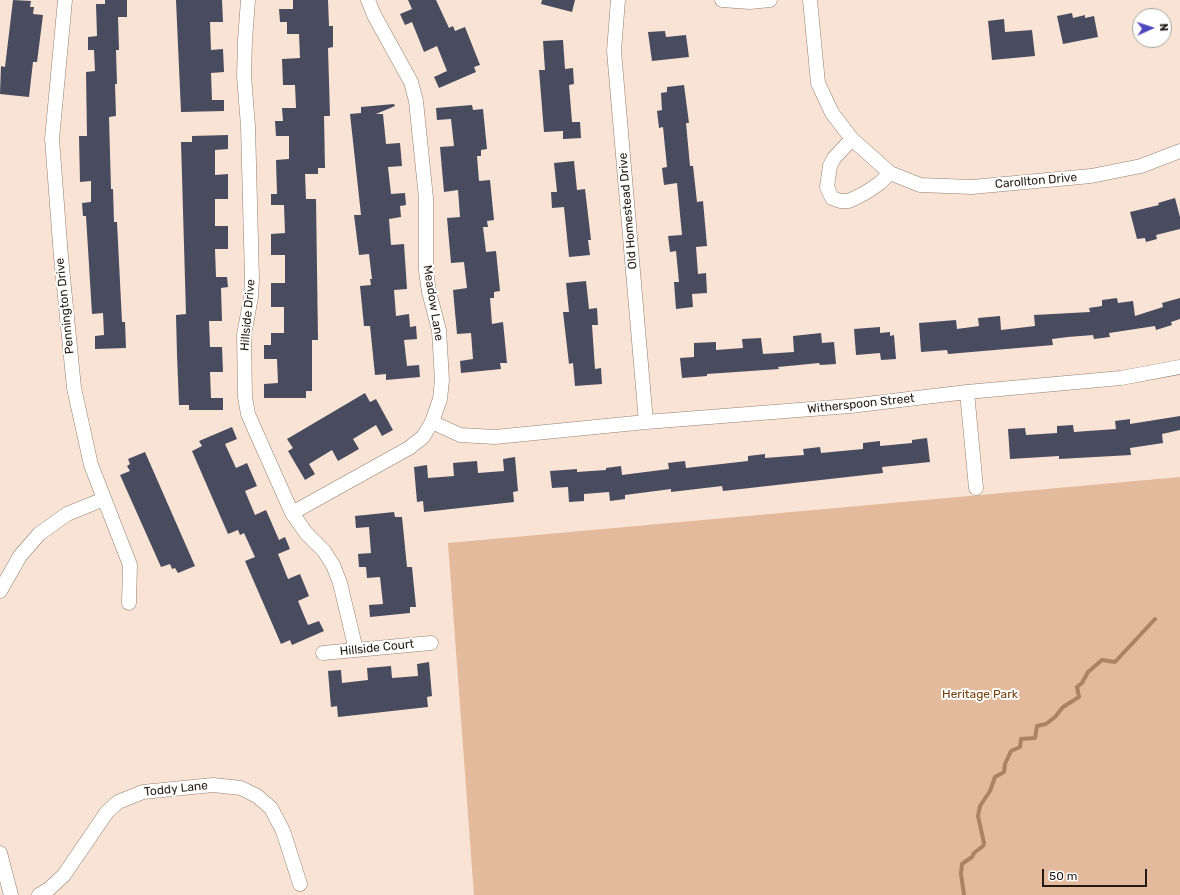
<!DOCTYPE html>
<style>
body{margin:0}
#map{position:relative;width:1180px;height:895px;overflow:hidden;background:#f9e3d4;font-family:Rubik,sans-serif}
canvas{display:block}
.north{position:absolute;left:1132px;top:8px;width:40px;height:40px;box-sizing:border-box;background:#fff;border:1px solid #a7a3a1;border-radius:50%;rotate:87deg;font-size:11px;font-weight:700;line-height:16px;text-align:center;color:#221a14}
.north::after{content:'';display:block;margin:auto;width:14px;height:18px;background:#4f49c0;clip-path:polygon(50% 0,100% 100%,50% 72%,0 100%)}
.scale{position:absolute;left:1042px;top:869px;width:105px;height:18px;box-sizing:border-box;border:2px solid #221a14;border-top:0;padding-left:5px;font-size:12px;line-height:14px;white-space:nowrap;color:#221a14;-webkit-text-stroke:3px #fff;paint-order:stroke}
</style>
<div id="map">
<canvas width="1180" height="895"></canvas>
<div class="north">N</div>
<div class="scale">50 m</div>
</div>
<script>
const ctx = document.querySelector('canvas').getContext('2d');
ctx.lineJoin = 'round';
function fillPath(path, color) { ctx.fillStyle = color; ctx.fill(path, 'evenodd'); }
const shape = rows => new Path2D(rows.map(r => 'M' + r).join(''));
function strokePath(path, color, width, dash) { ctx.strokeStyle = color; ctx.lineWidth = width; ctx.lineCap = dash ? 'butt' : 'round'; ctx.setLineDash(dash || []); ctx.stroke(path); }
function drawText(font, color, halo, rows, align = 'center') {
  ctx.font = font + ' Rubik,sans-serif'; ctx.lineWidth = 4; ctx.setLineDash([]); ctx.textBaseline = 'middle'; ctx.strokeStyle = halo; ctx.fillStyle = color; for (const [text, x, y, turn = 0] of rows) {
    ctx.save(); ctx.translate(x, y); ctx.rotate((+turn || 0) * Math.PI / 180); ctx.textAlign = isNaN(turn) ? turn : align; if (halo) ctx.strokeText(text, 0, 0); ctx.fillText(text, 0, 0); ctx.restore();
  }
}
const green = shape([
 [1180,477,1180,895,474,895,448,543]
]);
const stream = shape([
 [964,895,961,874,962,864,972,857,974,853,983,846,984,843,978,816,980,806,990,791,995,777,1004,772,1005,764,1011,751,1020,747,1021,739,1035,738,1037,726,1046,724,1055,717,1063,707,1079,697,1077,687,1082,683,1088,672,1102,660,1115,662,1155,619]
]);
const building = shape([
 [13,0,31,1,30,7,34,7,33,14,43,15,37,62,33,62,29,97,0,94,1,66,5,67],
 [105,0,127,0,127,17,118,17,119,50,116,50,117,84,115,84,116,116,109,117,111,189,113,189,114,222,117,222,122,322,125,322,126,348,95,349,95,336,104,335,103,313,92,314,86,216,83,216,82,203,91,202,91,181,80,182,79,136,87,136,86,72,95,71,94,50,88,50,88,37,97,36,96,4,105,4],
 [176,0,222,0,223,22,210,22,211,50,223,49,224,72,211,73,212,100,224,100,224,111,181,112],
 [293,0,328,0,329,26,333,26,333,47,328,48,330,116,324,116,325,168,318,168,318,174,305,174,306,199,316,199,318,340,312,340,312,391,306,391,306,398,264,398,264,384,278,383,277,359,264,359,264,345,271,345,271,333,284,333,284,307,271,307,271,283,285,283,285,255,271,255,271,234,285,233,284,205,271,205,271,194,277,194,276,160,289,159,289,136,276,136,275,121,283,121,282,108,296,108,295,85,283,85,282,59,300,58,299,34,287,34,287,22,280,22,279,9,293,9],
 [408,0,436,0,449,28,453,26,455,31,465,27,480,65,474,67,476,72,439,88,434,77,447,71,437,46,424,52,412,22,405,25,400,14,412,9],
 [542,0,575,0,572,12,541,4],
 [1072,13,1073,18,1085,15,1085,18,1094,16,1098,37,1063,44,1057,16],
 [1004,19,1005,32,1032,30,1035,56,992,60,988,21],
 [665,31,666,37,686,35,689,57,652,61,648,32],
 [563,40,565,69,573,68,574,84,569,85,572,122,580,122,581,138,563,139,563,131,544,132,539,70,545,70,543,41],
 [684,85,689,123,686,123,690,166,693,166,697,202,703,201,707,246,696,247,698,274,706,273,707,293,692,294,693,307,676,309,674,282,679,282,676,251,670,252,668,236,682,235,677,183,664,185,662,168,667,167,663,127,659,128,657,111,662,110,661,93,667,92,667,87],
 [394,104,395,106,376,114,383,114,386,144,400,143,402,166,388,167,391,194,405,193,406,205,400,206,401,217,389,219,391,245,404,244,407,289,394,290,396,316,409,314,410,327,416,326,417,339,404,340,407,366,419,365,420,377,386,380,386,374,375,375,370,326,364,326,360,286,371,285,370,279,372,279,369,254,359,255,354,215,361,215,350,114,361,113,361,107],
 [472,105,473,110,483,109,487,149,481,150,481,156,477,156,479,181,490,180,494,220,487,221,488,227,483,227,486,252,496,251,500,291,494,292,494,298,490,298,492,324,503,322,507,363,500,363,501,369,461,373,460,361,473,359,471,333,457,334,453,290,467,288,464,262,451,263,447,218,460,217,458,190,444,192,440,147,454,146,451,119,437,120,436,108],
 [228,135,228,149,215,150,215,175,228,174,228,199,215,199,215,226,228,226,228,249,215,249,216,277,227,277,228,287,221,288,222,321,209,321,210,347,222,347,223,372,210,372,211,398,223,398,223,410,189,410,189,405,179,405,177,355,176,315,186,314,181,142,192,142,192,136],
 [574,161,577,190,585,189,591,240,588,240,590,255,569,257,564,207,552,208,551,192,557,192,554,163],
 [1175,198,1180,217,1180,229,1156,235,1157,239,1146,242,1145,238,1137,239,1130,212,1159,205,1158,203],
 [586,281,589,309,597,308,598,325,592,325,595,369,601,368,602,384,575,386,573,363,569,364,563,312,569,312,566,283],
 [1117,298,1118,303,1133,301,1135,316,1163,307,1162,303,1180,298,1180,319,1171,322,1172,325,1156,330,1155,326,1109,333,1110,337,1094,339,1093,335,1068,337,1052,339,1053,345,948,354,947,350,921,352,919,323,956,320,957,329,979,326,978,318,1000,316,1001,330,1035,326,1034,315,1090,312,1089,308,1102,306,1102,300],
 [880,327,880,333,890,332,890,336,894,335,896,359,881,360,880,353,856,355,854,329],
 [821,333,822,343,834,342,836,364,820,365,819,363,778,367,779,369,707,374,707,376,682,378,680,358,694,357,694,343,716,342,716,350,743,348,742,339,761,338,763,354,794,352,793,336],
 [365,393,370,402,376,399,393,430,382,436,376,425,353,439,359,449,338,461,332,450,309,464,315,474,305,480,288,451,293,448,287,439],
 [1180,416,1180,430,1162,434,1163,443,1130,448,1131,455,1059,459,1059,456,1010,459,1008,429,1025,428,1026,435,1057,433,1057,426,1073,425,1074,432,1116,429,1115,421,1130,419,1130,424],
 [232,427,237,439,225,444,236,468,247,463,257,486,245,491,255,515,266,510,279,540,285,537,290,549,278,554,288,579,300,574,309,596,298,601,308,625,319,621,324,631,292,645,290,640,281,644,245,561,255,557,244,533,240,535,238,530,228,534,192,451,202,446,199,441],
 [927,438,930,462,882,467,883,473,723,491,722,486,671,492,671,489,625,495,625,499,610,501,609,492,584,494,584,501,569,502,568,487,552,488,550,471,577,469,577,472,606,470,606,468,621,466,622,475,669,469,668,463,685,461,686,468,748,461,748,456,765,454,765,458,804,455,803,449,820,447,821,453,863,449,863,443,880,441,880,446,912,443,912,440],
 [145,452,195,566,178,573,175,568,172,569,170,564,161,567,120,475,130,471,127,466,130,464,128,459],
 [515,457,518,491,513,492,514,502,424,512,423,501,417,502,414,467,427,465,428,478,454,476,453,463,477,461,478,473,504,471,503,459],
 [394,512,395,517,402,517,407,567,412,567,416,607,410,607,410,613,370,617,369,605,383,604,380,577,367,578,366,567,359,567,358,554,371,553,369,527,356,528,355,516],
 [429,662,432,696,427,697,428,707,338,717,337,706,331,707,328,671,341,670,342,683,368,680,367,668,391,666,392,678,418,676,417,664]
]);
const street = shape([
 [65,0,52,139,61,257,74,388,91,465,130,565,129,603],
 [248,0,245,40,244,76,248,126,252,279,251,297,244,335,245,397,248,414,255,430,292,513,306,533,324,551,333,565,340,583,356,650],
 [618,0,614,51,646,422],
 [722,0,750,2,770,0],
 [810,0,818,83,832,113,852,139,890,173,920,185,972,187,1091,176,1141,166,1180,151],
 [852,139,834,158,830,166,827,187,832,198,840,201,849,201,865,193,880,183,890,173],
 [967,392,976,488],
 [432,422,460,435,495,437,646,422,850,406,967,392,1121,378,1180,367],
 [292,513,409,448,423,437,432,422,440,399,442,380,439,330,429,292,426,271,426,198,416,101,411,82,374,15,368,0],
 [0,591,20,556,39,534,67,514,104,499],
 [323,653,431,643],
 [0,853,11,895],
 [39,895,49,889,64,875,107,812,118,802,143,792,213,785,241,788,257,796,271,808,283,831,300,884]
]);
const streetNames = [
 ["Carollton Drive",1036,181,-5],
 ["Old Homestead Drive",628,211,-95],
 ["Meadow Lane",433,303,81],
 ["Pennington Drive",65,306,-96],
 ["Hillside Drive",248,315,-85],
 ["Witherspoon Street",861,404,-6],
 ["Hillside Court",377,648,-6],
 ["Toddy Lane",176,789,-6]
];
const parkNames = [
 ["Heritage Park",980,695]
];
fillPath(green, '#e3ba9b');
strokePath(stream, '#ab8365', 4);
fillPath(building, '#494b5f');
strokePath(street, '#937f71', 15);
strokePath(street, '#fff', 14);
drawText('12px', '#221a14', '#fff', streetNames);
drawText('12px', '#75400c', '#fff', parkNames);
</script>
